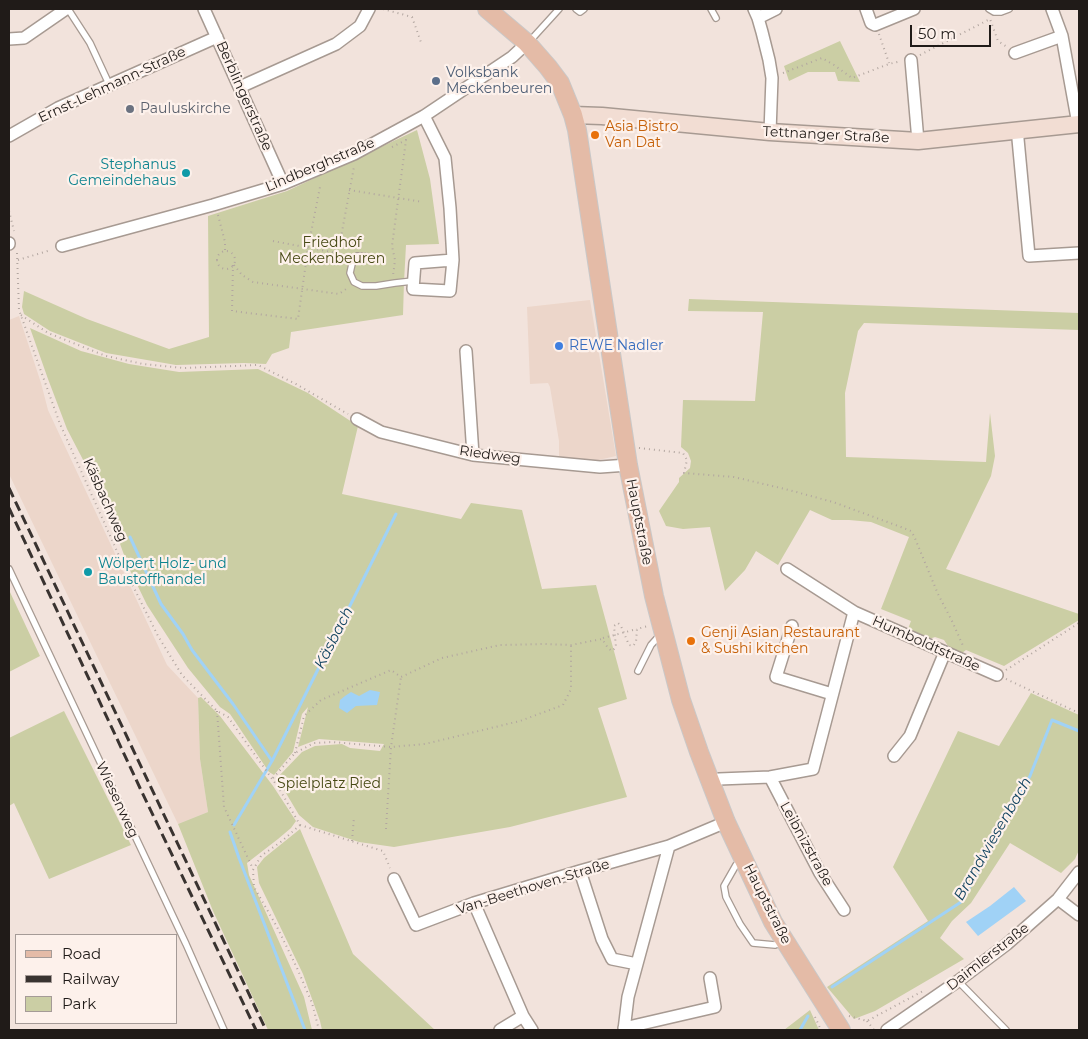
<!DOCTYPE html>
<meta charset="utf-8">
<style>
body{margin:0}
#map{position:relative;width:1088px;height:1039px;overflow:hidden;background:#f2e3dc;font-family:Montserrat,sans-serif}
canvas{display:block}
.frame{position:absolute;inset:0;border:10px solid #201b18;pointer-events:none}
.legend{position:absolute;left:15px;top:934px;width:162px;height:90px;box-sizing:border-box;background:#fdf1eb;border:1px solid #a59b97;margin:0;padding:6px 9px;list-style:none;font-size:15px;color:#201b18}
.legend li{display:flex;align-items:center;gap:10px;height:25px}
.legend b{width:25px;border:1px solid #a59b97}
.scale{position:absolute;left:910px;top:25px;width:81px;height:22px;box-sizing:border-box;border:2px solid #201b18;border-top:0;padding-left:6px;font-size:15px;line-height:18px;white-space:nowrap;color:#201b18;-webkit-text-stroke:4px #fdf1eb;paint-order:stroke}
</style>
<div id="map">
<canvas width="1088" height="1039"></canvas>
<div class="frame"></div>
<ul class="legend">
<li><b style="height:6px;background:#e4bba7"></b>Road</li>
<li><b style="height:6px;background:#393330"></b>Railway</li>
<li><b style="height:14px;background:#cbcea4"></b>Park</li>
</ul>
<div class="scale">50 m</div>
</div>
<script>
const ctx = document.querySelector('canvas').getContext('2d');
ctx.lineJoin = 'round';
function fillPath(path, color) { ctx.fillStyle = color; ctx.fill(path, 'evenodd'); }
const shape = rows => new Path2D(rows.map(r => 'M' + r).join(''));
function strokePath(path, color, width, dash) { ctx.strokeStyle = color; ctx.lineWidth = width; ctx.lineCap = dash ? 'butt' : 'round'; ctx.setLineDash(dash || []); ctx.stroke(path); }
function drawText(font, color, halo, rows, align = 'center') {
  ctx.font = font + ' Montserrat,sans-serif'; ctx.lineWidth = 4.5; ctx.setLineDash([]); ctx.textBaseline = 'middle'; ctx.strokeStyle = halo; ctx.fillStyle = color; for (const [text, x, y, turn = 0] of rows) {
    ctx.save(); ctx.translate(x, y); ctx.rotate((+turn || 0) * Math.PI / 180); ctx.textAlign = isNaN(turn) ? turn : align; if (halo) ctx.strokeText(text, 0, 0); ctx.fillText(text, 0, 0); ctx.restore();
  }
}
const built = shape([
 [590,300,616,456,594,461,559,458,559,441,550,387,548,383,530,384,527,307],
 [19,316,41,383,48,410,167,665,198,698,200,759,208,812,178,824,9,474,9,320]
]);
const green = shape([
 [840,41,860,82,838,81,835,72,808,72,789,81,784,66],
 [417,130,430,179,439,244,406,245,404,282,403,315,291,332,289,348,272,354,266,364,244,363,176,365,106,353,50,331,24,314,22,307,24,291,87,319,169,349,209,337,208,216,287,191],
 [689,299,1079,313,1079,330,864,323,858,331,845,393,846,457,986,462,990,413,995,456,991,476,946,569,1079,614,1079,620,1004,666,966,650,962,653,950,649,944,640,935,637,929,639,908,629,911,621,881,609,909,537,871,522,849,520,832,520,810,510,778,565,756,551,745,570,725,591,710,527,683,529,666,526,659,511,679,482,679,478,690,468,691,461,688,453,681,447,683,400,755,401,763,312,688,311],
 [30,328,81,351,129,364,179,372,258,369,308,393,358,426,342,494,461,519,471,503,522,510,542,589,596,585,627,699,598,708,627,797,510,827,394,847,359,842,313,827,299,815,277,778,302,752,315,746,342,744,350,748,380,751,384,744,319,739,298,747,308,707,302,714,293,752,274,775,269,772,230,714,220,707,188,668,147,605,128,566,105,502,67,429,48,379],
 [9,590,40,656,9,672],
 [1031,693,1079,715,1079,850,1075,859,1061,873,1010,843,971,903,952,921,940,938,964,959,875,1011,854,1019,827,987,928,921,893,867,958,731,999,746],
 [201,697,220,716,273,786,296,821,291,828,278,839,247,863,249,875,304,997,312,1030,268,1030,213,911,178,824,208,812,200,759,198,698],
 [64,711,131,845,49,879,14,803,9,806,9,738],
 [300,829,353,954,435,1030,322,1030,320,1021,303,974,259,883,257,867,264,858],
 [810,1010,819,1030,784,1030]
]);
const water = shape([
 [370,690,380,692,377,705,356,706,347,713,339,708,340,700,345,696,351,692,359,696],
 [1014,887,1026,901,978,936,966,922,990,906]
]);
const stream = shape([
 [130,537,161,604,183,634,192,650,233,704,272,761],
 [234,825,272,761,396,514],
 [230,832,239,858,305,1030],
 [832,987,961,902,984,862,998,831,1030,776,1052,720,1079,731],
 [800,1030,808,1016]
]);
const path = shape([
 [383,9,412,17,422,45],
 [879,34,889,63],
 [920,55,990,19,998,41,1007,47],
 [783,73,822,58,834,65,852,78,889,64,901,61],
 [392,147,406,140,392,246,395,260,393,276],
 [349,190,423,202],
 [9,211,14,231],
 [218,215,225,242,225,251],
 [273,241,347,255],
 '217 260a9 9 0 1 1 18 0a9 9 0 1 1-18 0Z',
 [17,253,19,310,60,424,129,578,158,636,182,675,217,711,228,717,280,790,300,825],
 [338,253,354,167],
 [18,260,51,250],
 [233,265,232,311,298,319,308,248,320,187],
 [234,265,242,275,253,282,339,294,349,287],
 [21,315,48,333,106,356,143,364,184,368,258,365,296,384,348,414],
 [639,448,683,453,687,460,684,473,734,477,785,489,833,502,901,527,911,531,914,536,938,594,952,621,964,648],
 [603,638,637,629],
 [1006,670,1079,623],
 [1006,679,1079,713],
 [217,711,224,807,253,869],
 [295,753,304,716,321,700,391,670,401,677,442,658,500,645,545,644,571,645,602,639,608,648,612,651,616,647,614,626,618,623,621,626,629,645,633,646,636,642,637,629,648,626],
 [273,778,295,753,314,743,332,742,391,747,401,677],
 [300,825,282,841,261,856,253,870,254,887,277,927,297,968,312,1003,319,1030],
 [300,825,383,851,390,868],
 [386,829,391,747,425,744,520,721,563,705,571,689,571,645],
 [352,841,354,817],
 [849,1016,867,1021,923,991],
 [815,1017,821,1030],
 [867,1021,874,1030]
]);
const lane = shape([
 [68,9,90,43,109,84],
 [576,9,580,12,584,9],
 [711,9,716,18],
 [989,9,994,12,1001,12,1009,9],
 [529,42,559,9],
 [370,257,357,256,352,264,350,273,354,282,362,286,376,286,395,283,413,281],
 [9,569,186,944,224,1030],
 [638,671,651,645,660,635],
 [742,861,736,865,724,886,726,897,740,924,753,943,775,945,782,942],
 [958,981,1006,1030]
]);
const street = shape([
 [204,9,283,184],
 [754,9,758,18,762,32,769,60,772,78,770,132],
 [866,9,871,23,875,25,914,9],
 [1052,9,1062,36,1078,124],
 [758,18,776,9],
 [9,39,24,38,66,9],
 [1015,53,1062,36],
 [911,60,918,141],
 [240,87,336,44,360,26,369,9],
 [424,116,445,158,450,208,453,260,450,291,413,289,415,263,453,260],
 [1018,130,1018,139,1029,256,1079,253],
 [9,136,58,108,217,37],
 [9,243,9,244],
 [62,246,213,205,283,184,354,154,424,116,512,57,527,43],
 [466,351,473,455],
 [357,419,381,432,473,455,600,467,628,465],
 [854,612,997,675],
 [792,626,776,677,832,694],
 [894,756,910,736,945,652],
 [770,777,820,873,844,910],
 [710,782,719,779,770,777,813,769,854,612,787,569],
 [580,871,602,939,612,959,637,964],
 [394,879,416,925,474,903,580,871,669,846,726,822],
 [1058,899,1079,915],
 [474,903,523,1016,532,1030],
 [624,1028,715,1007,710,978],
 [500,1030,523,1016],
 [624,1030,628,997,669,846],
 [887,1030,958,981,1007,944,1058,899,1079,872]
]);
const secondary = shape([
 [573,115,602,116,770,132,918,141,1079,124]
]);
const primary = shape([
 [487,9,527,43,548,67,560,83,573,115,577,130,628,465,654,596,681,700,699,752,726,822,773,922,841,1030]
]);
const rail = shape([
 [9,488,266,1030],
 [9,508,140,788,256,1030]
]);
const markers = [
 [436,81,5,"#5c6f8a"],
 [130,109,5,"#6b7280"],
 [595,135,5,"#e8710a"],
 [186,173,5,"#0f9aa8"],
 [559,346,5,"#3f7fe0"],
 [88,572,5,"#0f9aa8"],
 [691,641,5,"#e8710a"]
];
const serviceNames = [
 ["Volksbank",446,73],
 ["Meckenbeuren",446,89]
];
const streetNames = [
 ["Ernst-Lehmann-Straße",112,85,-25],
 ["Berblingerstraße",244,96,66],
 ["Tettnanger Straße",826,135,3],
 ["Lindberghstraße",320,165,-23],
 ["Riedweg",490,455,8],
 ["Käsbachweg",105,500,66],
 ["Hauptstraße",639,522,79],
 ["Humboldtstraße",926,644,24],
 ["Wiesenweg",117,800,65],
 ["Leibnizstraße",806,844,61],
 ["Van-Beethoven-Straße",533,887,-17],
 ["Hauptstraße",767,904,63],
 ["Daimlerstraße",988,957,-38]
];
const worshipNames = [
 ["Pauluskirche",140,109]
];
const foodNames = [
 ["Asia Bistro",605,127],
 ["Van Dat",605,143],
 ["Genji Asian Restaurant",701,633],
 ["& Sushi kitchen",701,649]
];
const cultureNames = [
 ["Stephanus",176,165],
 ["Gemeindehaus",176,181],
 ["Wölpert Holz- und",98,564,"left"],
 ["Baustoffhandel",98,580,"left"]
];
const parkNames = [
 ["Friedhof",332,243],
 ["Meckenbeuren",332,259],
 ["Spielplatz Ried",329,784]
];
const shopNames = [
 ["REWE Nadler",569,346]
];
const waterNames = [
 ["Käsbach",334,638,-63],
 ["Brandwiesenbach",993,839,-60]
];
fillPath(built, '#ecd6ca');
fillPath(green, '#cbcea4');
fillPath(water, '#a0d2f6');
strokePath(stream, '#a0d2f6', 3);
strokePath(lane, '#a79a92', 8);
strokePath(street, '#a79a92', 14);
strokePath(secondary, '#a79a92', 19);
strokePath(primary, '#c9c8c8', 20);
strokePath(path, '#b2a6a0', 2, [1, 4]);
strokePath(lane, '#fff', 5.5);
strokePath(street, '#fff', 11);
strokePath(secondary, '#f2ddd3', 16);
strokePath(primary, '#e4bba7', 18);
strokePath(rail, '#393330', 3, [10, 5]);
for (const [x, y, r, color] of markers) { const dot = new Path2D(); dot.arc(x, y, r, 0, 2 * Math.PI); ctx.fillStyle = color; ctx.fill(dot); strokePath(dot, '#fdf1eb', 2); }
drawText('14px', '#4e5e75', '#fdf1eb', serviceNames, 'left');
drawText('14px', '#201b18', '#fdf1eb', streetNames);
drawText('14px', '#5b616d', '#fdf1eb', worshipNames, 'left');
drawText('14px', '#c56008', '#fdf1eb', foodNames, 'left');
drawText('14px', '#0d838f', '#fdf1eb', cultureNames, 'right');
drawText('14px', '#474914', '#fdf1eb', parkNames);
drawText('14px', '#366cbe', '#fdf1eb', shopNames, 'left');
drawText('italic 15px', '#124461', '#fdf1eb', waterNames);
</script>
